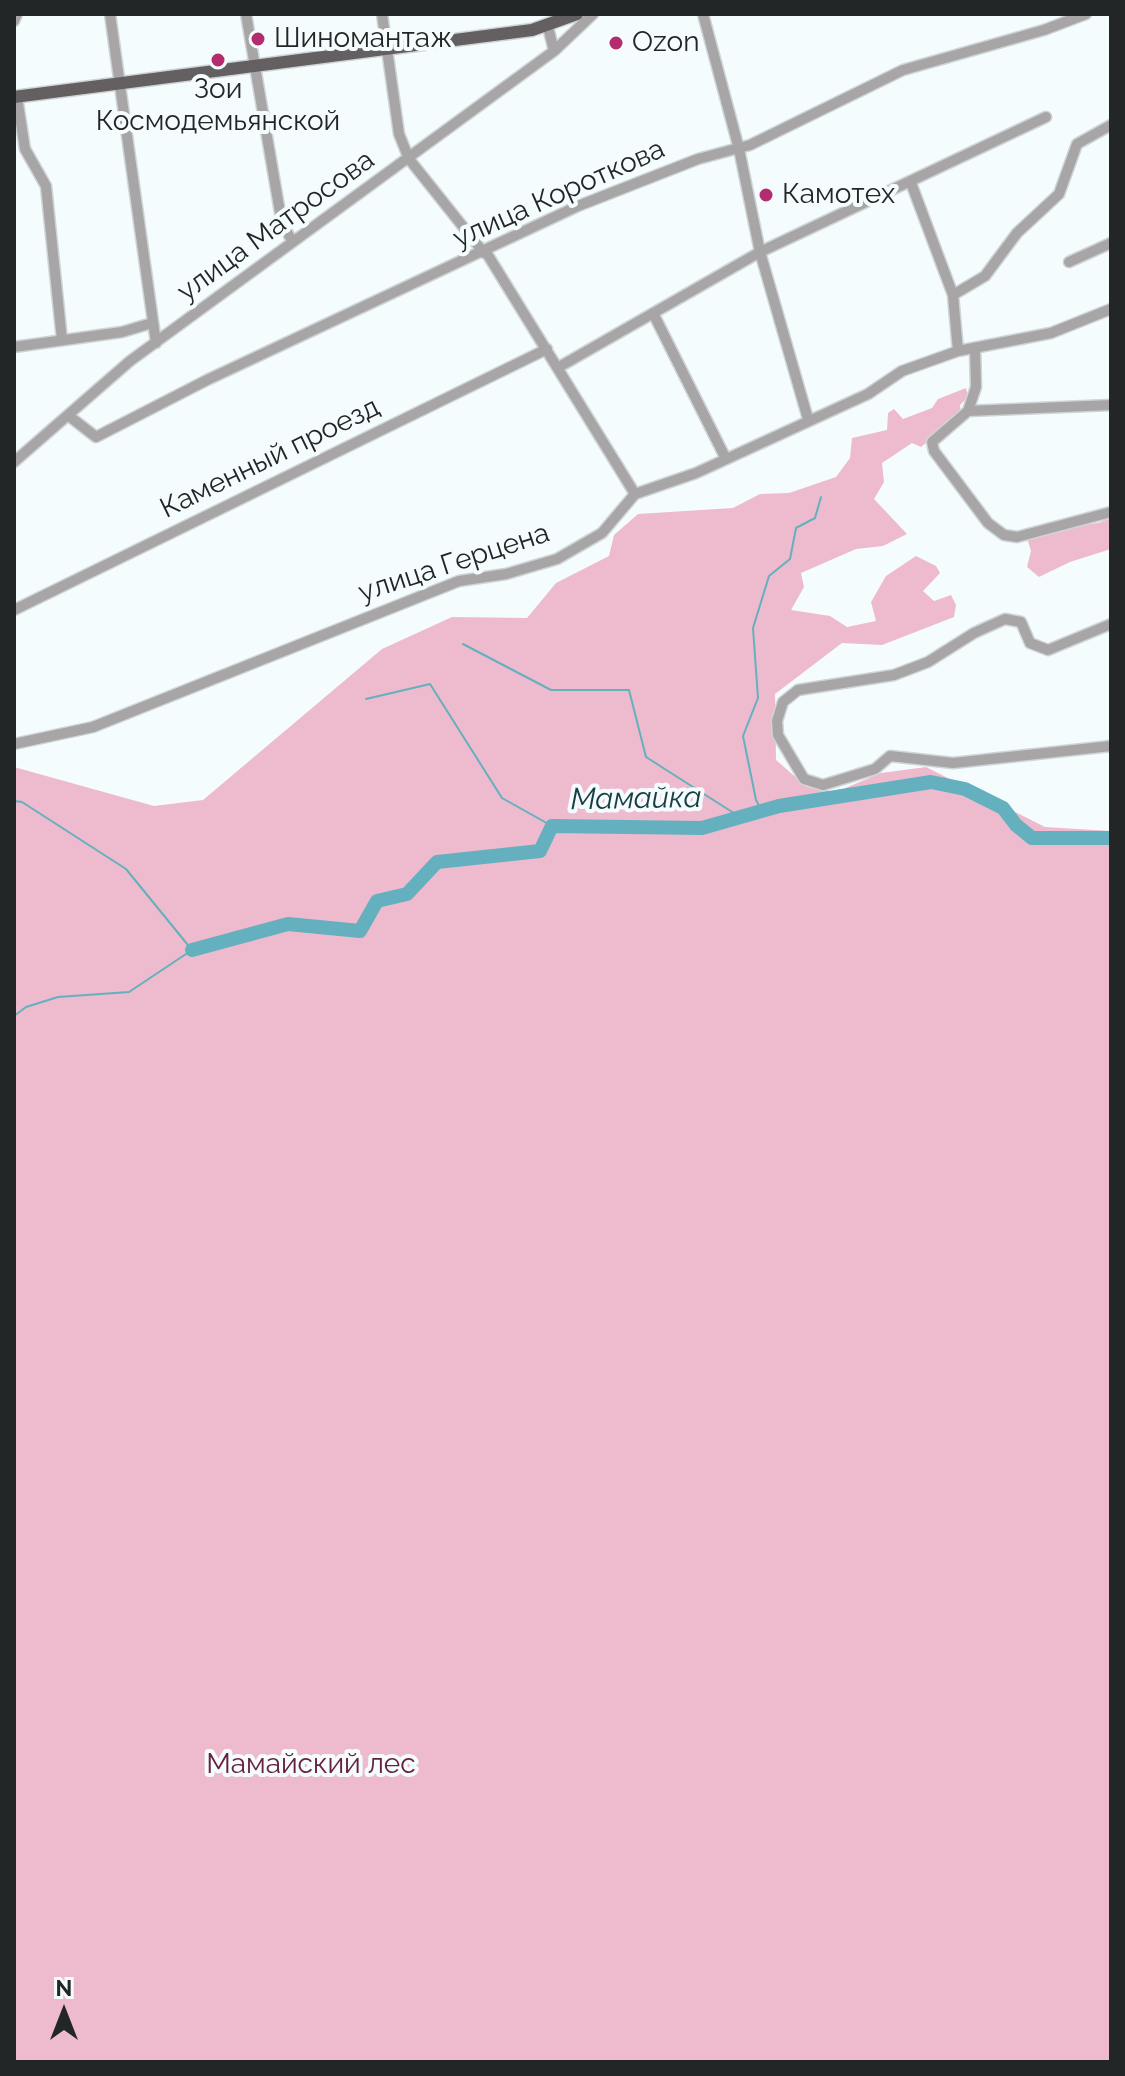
<!DOCTYPE html>
<meta charset="utf-8">
<style>
body{margin:0}
#map{position:relative;width:1125px;height:2076px;overflow:hidden;background:#f5fcfe;font-family:Raleway,sans-serif}
canvas{display:block}
.frame{position:absolute;inset:0;border:16px solid #232626;pointer-events:none}
.north{position:absolute;left:24px;top:1972px;width:80px;height:80px;-webkit-text-stroke:6px #f5fcfe;paint-order:stroke;rotate:0deg;font-size:22px;font-weight:700;line-height:32px;text-align:center;color:#232626}
.north::after{content:'';display:block;margin:auto;width:28px;height:36px;background:#232626;clip-path:polygon(50% 0,100% 100%,50% 72%,0 100%)}
</style>
<div id="map">
<canvas width="1125" height="2076"></canvas>
<div class="frame"></div>
<div class="north">N</div>
</div>
<script>
const ctx = document.querySelector('canvas').getContext('2d');
ctx.lineJoin = 'round';
function fillPath(path, color) { ctx.fillStyle = color; ctx.fill(path, 'evenodd'); }
const shape = rows => new Path2D(rows.map(r => 'M' + r).join(''));
function strokePath(path, color, width, dash) { ctx.strokeStyle = color; ctx.lineWidth = width; ctx.lineCap = dash ? 'butt' : 'round'; ctx.setLineDash(dash || []); ctx.stroke(path); }
function drawText(font, color, halo, rows, align = 'center') {
  ctx.font = font + ' Raleway,sans-serif'; ctx.lineWidth = 8; ctx.setLineDash([]); ctx.textBaseline = 'middle'; ctx.strokeStyle = halo; ctx.fillStyle = color; for (const [text, x, y, turn = 0] of rows) {
    ctx.save(); ctx.translate(x, y); ctx.rotate((+turn || 0) * Math.PI / 180); ctx.textAlign = isNaN(turn) ? turn : align; if (halo) ctx.strokeText(text, 0, 0); ctx.fillText(text, 0, 0); ctx.restore();
  }
}
const green = shape([
 [966,388,968,397,960,405,961,415,921,447,912,443,882,463,884,482,874,499,907,534,883,546,856,549,801,573,804,587,791,610,830,616,847,627,876,621,871,602,886,576,916,556,936,566,940,573,923,591,934,601,951,595,956,605,954,617,882,645,842,643,775,694,776,760,807,787,836,792,881,773,926,767,1045,827,1111,831,1111,2062,14,2062,14,767,154,806,203,800,382,649,452,617,527,618,556,583,609,556,614,535,638,514,733,508,760,494,789,493,836,477,850,458,852,438,887,430,888,413,894,409,903,419,932,408,938,399],
 [1111,518,1111,549,1070,562,1039,577,1027,567,1031,551,1027,538,1048,528,1098,523]
]);
const stream = shape([
 [463,644,551,690,629,690,646,757,740,817],
 [366,699,430,684,502,798,552,826],
 [14,801,22,802,126,869,192,950,129,992,58,997,26,1007,14,1016],
 [762,811,756,800,743,736,758,698,753,628,769,576,790,559,796,528,815,518,821,497]
]);
const river = shape([
 [192,950,288,924,360,931,377,901,407,894,437,862,540,851,552,826,702,828,779,806,931,782,965,789,1003,808,1016,825,1032,838,1111,838]
]);
const minor = shape([
 [110,14,156,343],
 [246,14,282,224,293,242],
 [382,14,399,134,409,159,484,253],
 [703,14,739,149,760,252,808,419],
 [14,21,17,14],
 [554,51,593,14],
 [17,97,25,149,46,186,62,340],
 [911,183,953,295,958,351],
 [486,252,635,494],
 [1069,262,1111,243],
 [953,295,985,276,1017,233,1059,194,1077,144,1111,125],
 [653,313,726,459],
 [14,347,122,332,152,323],
 [975,348,976,387,968,411,932,442,934,451,988,523,1004,535,1017,537,1111,512],
 [559,367,760,252,1046,117],
 [968,411,1111,405],
 [69,416,96,437,207,380,578,206,698,159,750,145,903,70,1044,30,1086,14],
 [14,462,130,361,554,51,548,27],
 [14,610,547,349],
 [1111,624,1048,650,1030,643,1021,622,1005,619,974,633,928,662,894,675,798,690,783,702,777,721,778,735,804,779,823,785,875,769,890,756,953,763,1111,746],
 [14,744,93,727,459,581,506,574,557,559,602,533,635,494,696,473,868,394,902,371,958,351,1051,333,1111,309]
]);
const major = shape([
 [14,97,532,30,577,14]
]);
const markers = [
 [258,39,8,"#b22c6f"],
 [616,43,8,"#b22c6f"],
 [218,60,8,"#b22c6f"],
 [766,195,8,"#b22c6f"]
];
const poiNames = [
 ["Шиномантаж",274,39],
 ["Ozon",632,43],
 ["Зои",218,90,"center"],
 ["Космодемьянской",218,122,"center"],
 ["Камотех",782,195]
];
const streetNames = [
 ["улица Короткова",559,194,-24],
 ["улица Матросова",276,226,-36],
 ["Каменный проезд",270,458,-26],
 ["улица Герцена",454,563,-18]
];
const parkNames = [
 ["Мамайский лес",311,1765]
];
const waterNames = [
 ["Мамайка",636,799,-1]
];
fillPath(green, '#edbbcd');
strokePath(stream, '#64b0bf', 2);
strokePath(river, '#64b0bf', 14);
strokePath(minor, '#cfd5d7', 13);
strokePath(major, '#cfd5d7', 15);
strokePath(minor, '#a8a5a6', 10);
strokePath(major, '#645f61', 12);
for (const [x, y, r, color] of markers) { const dot = new Path2D(); dot.arc(x, y, r, 0, 2 * Math.PI); ctx.fillStyle = color; ctx.fill(dot); strokePath(dot, '#f5fcfe', 3); }
drawText('28px', '#232626', '#f5fcfe', poiNames, 'left');
drawText('28px', '#232626', '#f5fcfe', streetNames);
drawText('28px', '#682041', '#f5fcfe', parkNames);
drawText('italic 30px', '#183d44', '#f5fcfe', waterNames);
</script>
